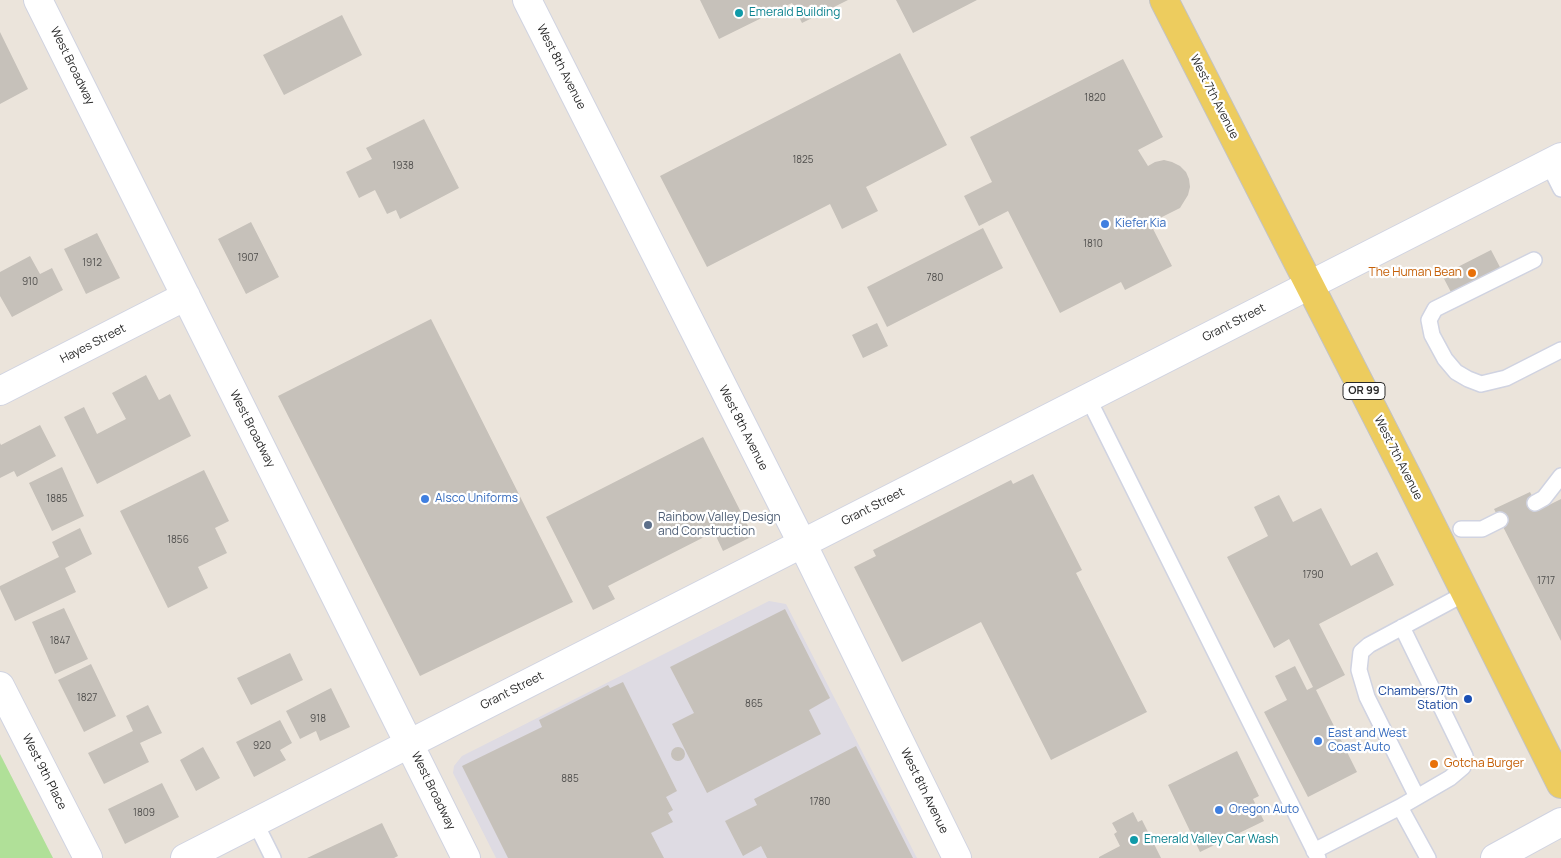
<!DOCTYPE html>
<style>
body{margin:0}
canvas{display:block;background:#ebe4db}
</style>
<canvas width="1561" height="858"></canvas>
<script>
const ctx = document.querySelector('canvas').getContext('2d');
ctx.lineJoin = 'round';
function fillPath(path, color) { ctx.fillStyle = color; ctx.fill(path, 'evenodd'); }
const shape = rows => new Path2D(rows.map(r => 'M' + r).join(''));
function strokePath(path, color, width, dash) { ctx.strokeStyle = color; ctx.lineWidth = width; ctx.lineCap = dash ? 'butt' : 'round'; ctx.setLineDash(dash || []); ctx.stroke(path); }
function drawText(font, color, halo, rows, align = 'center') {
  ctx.font = font + ' Manrope,sans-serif'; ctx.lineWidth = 4.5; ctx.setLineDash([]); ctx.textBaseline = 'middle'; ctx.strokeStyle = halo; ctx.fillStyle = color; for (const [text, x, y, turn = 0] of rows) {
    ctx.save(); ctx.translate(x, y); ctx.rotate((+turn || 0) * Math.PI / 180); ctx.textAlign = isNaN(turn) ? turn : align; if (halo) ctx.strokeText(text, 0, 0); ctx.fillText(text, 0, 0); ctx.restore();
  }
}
const industrial = shape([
 [769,601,786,604,917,858,496,858,453,773,454,766,462,756]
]);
const green = shape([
 [0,754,53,858,0,858]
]);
const building = shape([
 [700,0,848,0,802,23,792,3,719,39],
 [896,0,977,0,913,33],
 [342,15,362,55,284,95,263,55],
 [0,32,28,89,0,104],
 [900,53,947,145,866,187,878,211,842,229,830,204,707,267,660,176],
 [1123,59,1163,137,1138,150,1148,166,1155,162,1164,160,1172,162,1180,166,1186,172,1189,179,1190,187,1188,195,1180,208,1150,223,1172,266,1125,290,1121,282,1060,313,1008,211,979,226,964,196,992,182,970,137],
 [424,119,459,188,400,219,396,210,387,214,375,190,359,198,346,172,372,159,366,148],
 [251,222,279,277,246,294,218,239],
 [983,228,1003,268,887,327,867,287],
 [97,233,120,278,86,294,64,249],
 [1491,250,1502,271,1453,296,1442,275],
 [30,256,40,274,52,268,63,290,12,317,0,296,0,272],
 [431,319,573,602,420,676,278,396],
 [877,323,888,346,863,358,852,335],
 [146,375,159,400,170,394,191,436,97,484,64,417,84,407,97,434,126,419,112,393],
 [40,425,56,456,17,477,14,471,0,478,0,443,1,445],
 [703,437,753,536,723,551,714,532,608,586,615,599,593,610,546,517],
 [62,467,84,516,52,531,29,483],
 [204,470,229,521,215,528,227,553,198,567,208,588,168,608,120,511],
 [1033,474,1082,570,1076,573,1147,712,1051,760,981,622,902,662,854,567,876,556,873,550,1011,480,1013,484],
 [1530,492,1539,510,1561,499,1561,641,1494,509],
 [1279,495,1293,522,1321,508,1351,566,1377,552,1394,585,1319,624,1345,675,1316,690,1357,772,1308,797,1264,712,1287,700,1275,676,1295,666,1307,690,1313,687,1289,639,1274,648,1227,557,1268,536,1254,507],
 [80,528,92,554,65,568,76,592,15,621,0,589,0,586,59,557,52,542],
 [64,608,88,659,55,674,32,622],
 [785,609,830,698,809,710,821,734,707,793,672,724,694,713,670,667],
 [290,653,303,680,251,705,237,678],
 [91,664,116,716,84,732,58,680],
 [623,682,677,791,666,797,673,810,668,813,673,822,651,833,664,858,508,858,462,766,542,727,539,720,608,685,610,688],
 [331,688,350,727,320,741,316,731,300,739,286,711],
 [148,705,162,733,140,743,149,762,104,784,88,753,133,731,126,716],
 [280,720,292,743,280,750,286,760,254,777,236,742],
 [856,746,913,858,767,858,761,846,743,856,725,821,757,805,754,799],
 [203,747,220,778,196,791,180,760],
 '671 754a7 7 0 1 1 14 0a7 7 0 1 1-14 0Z',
 [1237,751,1259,796,1253,799,1264,821,1200,852,1168,785],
 [162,783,179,817,125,844,108,809],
 [1133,812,1138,822,1142,820,1161,858,1099,858,1099,857,1120,846,1114,834,1117,832,1112,823],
 [382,823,398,856,394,858,307,858]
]);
const lane = shape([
 [1548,163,1561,189],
 [1534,260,1435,309,1429,320,1432,335,1445,359,1456,372,1468,379,1481,384,1506,378,1561,350],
 [1088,398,1318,858],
 [1535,503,1544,498,1561,476],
 [1461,529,1482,529,1500,520],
 [1402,627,1465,756,1463,767,1450,778,1400,807,1428,858],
 [1417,797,1367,697,1359,670,1361,652,1369,645,1466,593],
 [255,822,273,858],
 [1314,851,1400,807]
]);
const street = shape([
 [38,0,466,858],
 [527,0,802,543,957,858],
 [0,391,186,296],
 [0,686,88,858],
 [185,858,1561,157]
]);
const secondary = shape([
 [1495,858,1561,822]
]);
const primary = shape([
 [1164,0,1409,480,1561,784]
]);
const markers = [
 [739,13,5,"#0f9aa8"],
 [1105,224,5,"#3f7fe0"],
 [1472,273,5,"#e8710a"],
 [425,499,5,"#3f7fe0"],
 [648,525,5,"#5c6f8a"],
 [1468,699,5,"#1a4fb4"],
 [1318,741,5,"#3f7fe0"],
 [1434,764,5,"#e8710a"],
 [1219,810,5,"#3f7fe0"],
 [1134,840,5,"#0f9aa8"]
];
const numberNames = [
 ["1820",1095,98],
 ["1825",803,160],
 ["1938",403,166],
 ["1810",1093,244],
 ["1907",248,258],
 ["1912",92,263],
 ["780",935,278],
 ["910",30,282],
 ["1885",57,499],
 ["1856",178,540],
 ["1790",1313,575],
 ["1717",1546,581],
 ["1847",60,641],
 ["1827",87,698],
 ["865",754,704],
 ["918",318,719],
 ["920",262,746],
 ["885",570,779],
 ["1780",820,802],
 ["1809",144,813]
];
const shields = [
 [1364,391,42]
];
const shieldNames = [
 ["OR 99",1364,391]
];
const cultureNames = [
 ["Emerald Building",749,13],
 ["Emerald Valley Car Wash",1144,840]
];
const streetNames = [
 ["West Broadway",72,66,64],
 ["West 8th Avenue",561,67,63],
 ["West 7th Avenue",1214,97,63],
 ["Grant Street",1234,323,-27],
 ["Hayes Street",93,344,-27],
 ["West 8th Avenue",743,428,63],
 ["West Broadway",252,429,63],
 ["West 7th Avenue",1398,458,63],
 ["Grant Street",873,507,-27],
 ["Grant Street",512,691,-27],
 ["West 9th Place",44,772,63],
 ["West Broadway",433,791,64],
 ["West 8th Avenue",924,791,64]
];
const shopNames = [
 ["Kiefer Kia",1115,224],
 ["Alsco Uniforms",435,499],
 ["East and West",1328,734],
 ["Coast Auto",1328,748],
 ["Oregon Auto",1229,810]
];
const foodNames = [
 ["The Human Bean",1462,273],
 ["Gotcha Burger",1444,764,"left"]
];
const serviceNames = [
 ["Rainbow Valley Design",658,518],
 ["and Construction",658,532]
];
const transitNames = [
 ["Chambers/7th",1458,692],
 ["Station",1458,706]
];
fillPath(industrial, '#dedbe3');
fillPath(green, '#b0e098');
fillPath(building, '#c6c1ba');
strokePath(lane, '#d0d3e1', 18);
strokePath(street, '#d0d3e1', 30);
strokePath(secondary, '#d0d3e1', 30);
strokePath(primary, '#c3c3c3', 30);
strokePath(lane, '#fff', 15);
strokePath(street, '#fff', 28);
strokePath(secondary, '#fff', 28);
strokePath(primary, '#edcc5e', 28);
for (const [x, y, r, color] of markers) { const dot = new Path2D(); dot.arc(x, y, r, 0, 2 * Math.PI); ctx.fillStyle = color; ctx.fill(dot); strokePath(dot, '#fff', 2); }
drawText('10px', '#504f4d', null, numberNames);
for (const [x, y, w] of shields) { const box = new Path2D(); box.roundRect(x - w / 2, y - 8.5, w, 17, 4); ctx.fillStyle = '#fff'; ctx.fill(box); strokePath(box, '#292929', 1); }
drawText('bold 11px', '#292929', null, shieldNames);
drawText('12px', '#0d838f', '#fff', cultureNames, 'left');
drawText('12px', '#292929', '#fff', streetNames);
drawText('12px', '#366cbe', '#fff', shopNames, 'left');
drawText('12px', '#c56008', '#fff', foodNames, 'right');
drawText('12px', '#4e5e75', '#fff', serviceNames, 'left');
drawText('12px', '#164399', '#fff', transitNames, 'right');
</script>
